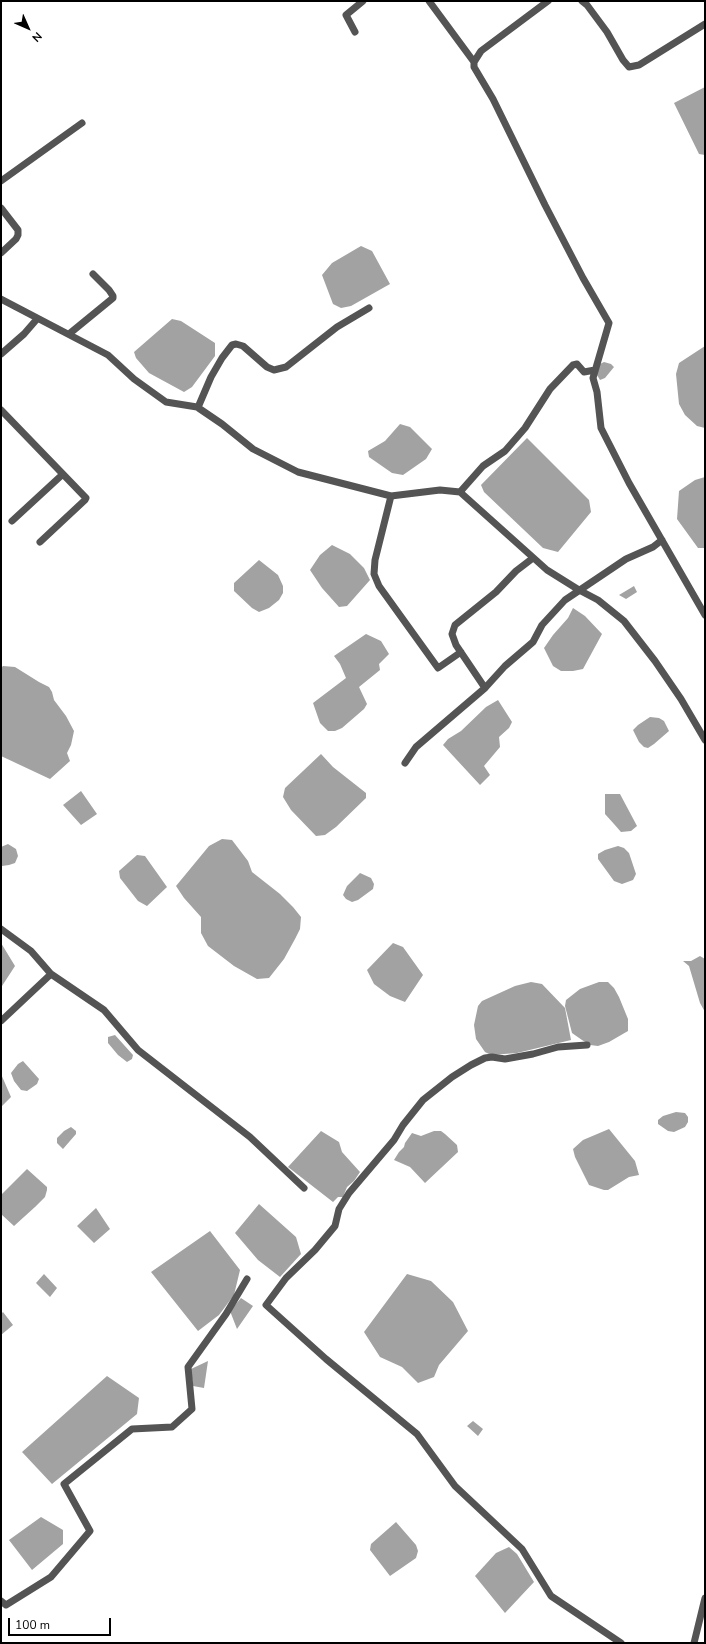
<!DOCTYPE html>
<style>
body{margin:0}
#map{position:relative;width:706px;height:1644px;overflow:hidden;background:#fff;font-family:"Nunito Sans",sans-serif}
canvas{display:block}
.frame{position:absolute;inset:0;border:2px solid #000;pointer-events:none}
.north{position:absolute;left:8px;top:8px;width:40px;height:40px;-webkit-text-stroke:3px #fff;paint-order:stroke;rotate:135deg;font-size:11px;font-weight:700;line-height:16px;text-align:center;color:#000}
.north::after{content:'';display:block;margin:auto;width:14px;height:18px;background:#000;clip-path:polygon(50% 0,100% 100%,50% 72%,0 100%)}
.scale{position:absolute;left:8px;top:1618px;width:103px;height:18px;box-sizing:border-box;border:2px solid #000;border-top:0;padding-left:5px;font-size:12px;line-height:14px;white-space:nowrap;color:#000;-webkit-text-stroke:3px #fff;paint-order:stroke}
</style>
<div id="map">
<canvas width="706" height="1644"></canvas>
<div class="frame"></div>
<div class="north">N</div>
<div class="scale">100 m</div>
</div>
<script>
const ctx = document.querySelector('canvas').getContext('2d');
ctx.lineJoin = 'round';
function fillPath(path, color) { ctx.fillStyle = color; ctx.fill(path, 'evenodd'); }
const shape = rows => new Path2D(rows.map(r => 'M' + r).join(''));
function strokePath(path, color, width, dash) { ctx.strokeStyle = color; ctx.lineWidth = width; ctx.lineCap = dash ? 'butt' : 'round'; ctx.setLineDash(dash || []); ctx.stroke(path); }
const water = shape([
 [705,87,705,155,699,154,674,103],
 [361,246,372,251,390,284,351,306,341,308,333,304,322,275,332,263],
 [172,319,181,321,215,343,215,356,192,387,184,392,149,373,136,358,134,352],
 [705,346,705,428,697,426,685,415,679,404,676,374,679,363],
 [604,362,611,364,614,367,605,378,600,380,597,375,600,364],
 [400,424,410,427,432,449,426,459,403,475,392,473,369,457,368,451,385,441],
 [527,438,589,500,591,512,558,552,543,548,484,492,481,485],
 [705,477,705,548,698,548,677,519,679,491,695,480],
 [332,545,350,554,364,568,370,580,347,606,339,607,322,588,310,570,320,555],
 [259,560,278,575,283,586,283,593,279,600,269,608,259,612,252,608,234,591,234,583],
 [634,586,637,592,626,599,619,595],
 [573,608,585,616,602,634,583,669,573,671,561,671,553,666,544,648,553,635,568,618],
 [366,634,381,641,389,654,379,664,380,670,359,687,367,704,364,709,342,728,335,731,328,731,320,723,313,703,346,678,340,664,334,656],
 [3,666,15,667,39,682,49,687,52,692,54,700,66,716,74,731,71,745,67,753,70,761,50,779,1,756,1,668],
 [498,700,512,722,509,728,499,737,500,747,484,766,490,775,480,785,443,745,448,739,461,731,486,707],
 [650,717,659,718,664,721,669,731,654,744,648,748,644,747,639,742,633,730,638,725],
 [321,754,333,767,366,793,366,798,336,827,325,835,316,836,291,810,283,797,285,788],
 [81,791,97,814,81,825,63,805],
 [605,794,620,794,637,826,631,831,621,832,614,824,605,814],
 [222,839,232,840,248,861,252,872,280,894,293,907,301,917,300,929,295,939,284,959,269,978,257,979,234,966,208,946,201,933,201,917,184,898,176,886,209,846],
 [8,844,16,849,18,856,15,863,9,865,2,866,1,847],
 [618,846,624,848,629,853,636,874,633,880,622,884,614,881,598,859,598,854,605,850],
 [137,855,145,856,167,887,147,906,138,901,120,878,119,871],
 [360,873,371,878,374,884,373,889,358,900,352,902,346,899,343,895,347,886],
 [1,943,15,966,2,986,1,985],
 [393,943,403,947,423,975,405,1002,390,996,374,984,367,970],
 [700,956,705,959,705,1012,700,1003,689,966,683,961,691,961],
 [531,982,542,984,565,1008,571,1040,517,1053,491,1055,485,1052,476,1039,474,1025,478,1006,482,1001,515,986],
 [599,982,608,982,614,988,619,997,628,1019,628,1031,609,1042,598,1046,590,1045,582,1040,572,1033,565,1006,566,1000,580,989],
 [115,1035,133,1055,132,1059,127,1062,118,1055,108,1043,108,1037],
 [23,1061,39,1079,37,1084,27,1091,21,1090,14,1081,11,1073,18,1064],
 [1,1074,11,1097,1,1107],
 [676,1112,685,1113,688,1117,688,1122,685,1127,674,1132,668,1131,658,1124,658,1120,663,1116],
 [71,1127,76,1131,76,1134,63,1149,57,1143,57,1138,64,1131],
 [609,1129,635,1161,639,1175,629,1177,608,1190,604,1190,589,1185,575,1157,573,1149,583,1140],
 [321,1131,339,1142,342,1152,360,1172,354,1181,347,1187,343,1197,338,1197,333,1202,288,1167],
 [434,1131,441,1131,445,1134,457,1145,458,1152,425,1183,410,1167,394,1160,399,1152,404,1147,405,1143,412,1133,421,1136],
 [27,1169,47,1187,47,1190,45,1197,35,1207,14,1226,1,1214,1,1195],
 [259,1204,296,1237,301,1254,280,1277,258,1260,235,1233],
 [96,1208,110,1229,94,1243,77,1226],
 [210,1231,240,1270,234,1295,219,1315,198,1331,151,1272],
 [44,1274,57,1288,50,1297,36,1283],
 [407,1274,431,1281,453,1302,468,1331,439,1365,434,1377,418,1383,402,1367,380,1357,364,1332],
 [241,1298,253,1306,237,1329,230,1311],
 [3,1312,13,1325,1,1335,1,1314],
 [208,1361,204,1388,193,1386,191,1369],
 [107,1376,139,1398,137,1414,52,1484,22,1452],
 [473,1421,483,1429,478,1436,467,1426],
 [41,1517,63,1530,63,1544,32,1570,9,1540],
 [396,1522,416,1545,418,1551,416,1558,390,1576,370,1550,371,1544],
 [509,1547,517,1554,534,1582,505,1613,475,1576,496,1553]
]);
const minor = shape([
 [429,1,474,62],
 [548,1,481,51,474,62,474,67,493,99,545,205,583,278,609,323,593,378,597,392,601,428,629,483,705,615],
 [582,1,587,5,607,32,623,60,629,67,639,65,705,24],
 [355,32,346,15,363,1],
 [1,181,82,123],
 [1,208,18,230,18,235,16,239,1,253],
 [1,299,108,355,134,379,166,402,197,407,222,424,253,449,298,472,391,496,440,490,460,492,547,570,579,590,598,600,624,621,655,661,681,699,705,740],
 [69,334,113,298,113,296,109,290,93,274],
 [1,354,24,334,37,319],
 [197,407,199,405,211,377,222,358,232,345,236,344,243,346,267,367,274,370,286,367,337,327,369,308],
 [1,410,86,498,85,500,40,542],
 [460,492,483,466,505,451,525,428,550,389,573,365,577,364,584,372,595,370],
 [391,496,375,560,374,574,379,586,438,668,461,652],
 [12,521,63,474],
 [485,688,456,645,452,634,455,625,496,592,516,571,533,558],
 [405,763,416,747,485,688,505,666,533,642,542,625,565,600,626,559,653,547,662,540],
 [1,929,31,951,51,974,1,1021],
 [51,974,104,1010,138,1050,250,1137,304,1188],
 [587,1045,558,1047,533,1054,505,1059,492,1057,485,1058,471,1065,452,1077,423,1100,403,1125,394,1140,349,1193,339,1209,335,1226,315,1250,286,1278,266,1305,326,1359,417,1434,455,1486,522,1549,551,1596,621,1643],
 [1,1601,6,1605,51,1577,90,1531,64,1484,132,1429,172,1427,192,1409,188,1367,226,1314,247,1279],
 [694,1643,705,1598]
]);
fillPath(water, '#a2a2a2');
strokePath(minor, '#545454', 7);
</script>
